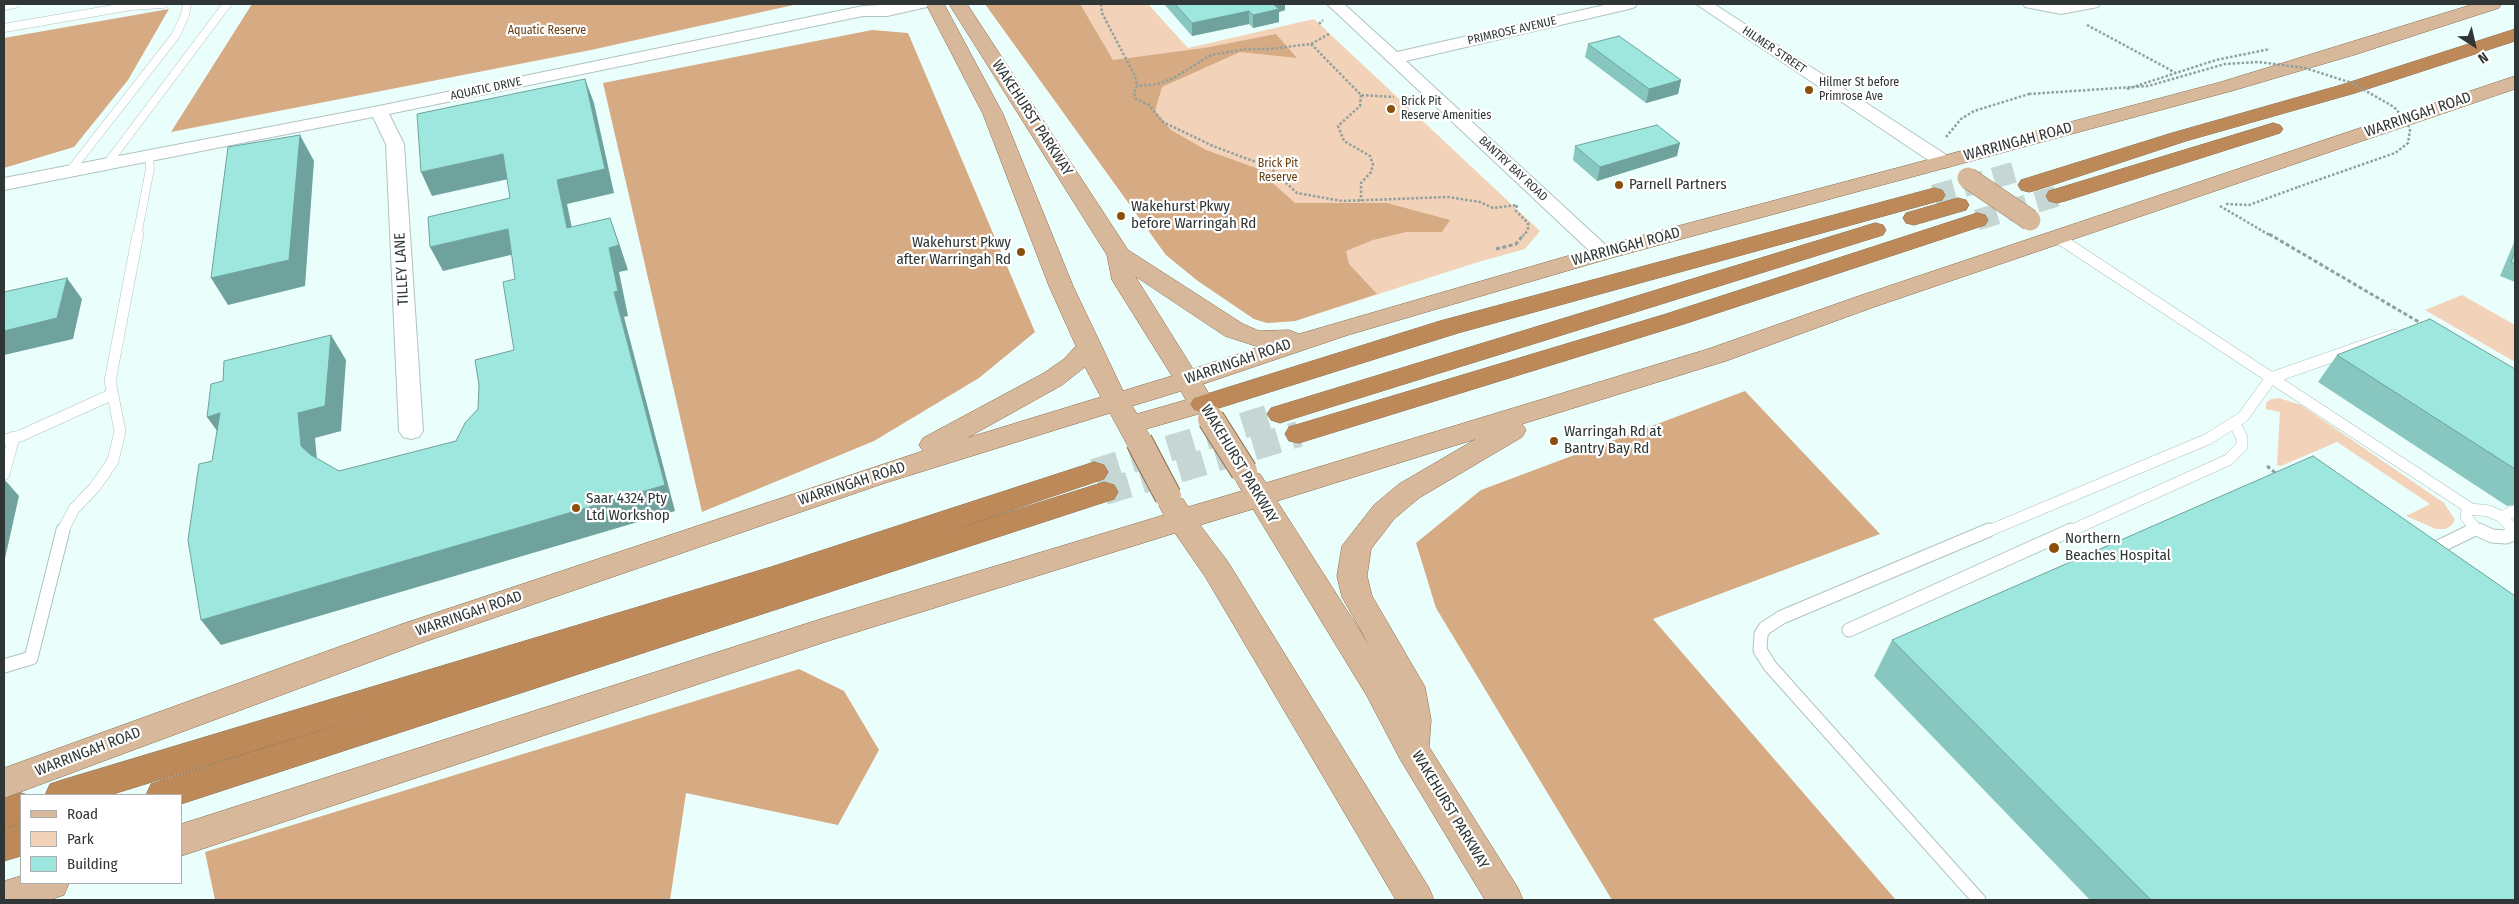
<!DOCTYPE html>
<style>
body{margin:0}
#map{position:relative;width:2519px;height:904px;overflow:hidden;background:#eafefb;font-family:"Fira Sans Condensed",sans-serif}
canvas{display:block}
.frame{position:absolute;inset:0;border:5px solid #2f3635;pointer-events:none}
.legend{position:absolute;left:20px;top:794px;width:162px;height:90px;box-sizing:border-box;background:#fff;border:1px solid #acafae;margin:0;padding:6px 9px;list-style:none;font-size:15px;color:#2f3635}
.legend li{display:flex;align-items:center;gap:10px;height:25px}
.legend b{width:25px;border:1px solid #acafae}
.north{position:absolute;left:2449px;top:20px;width:50px;height:50px;-webkit-text-stroke:4px #fff;paint-order:stroke;rotate:145deg;font-size:14px;font-weight:700;line-height:20px;text-align:center;color:#2f3635}
.north::after{content:'';display:block;margin:auto;width:18px;height:22px;background:#2f3635;clip-path:polygon(50% 0,100% 100%,50% 72%,0 100%)}
</style>
<div id="map">
<canvas width="2519" height="904"></canvas>
<div class="frame"></div>
<ul class="legend">
<li><b style="height:6px;background:#d8b89b"></b>Road</li>
<li><b style="height:14px;background:#f2d3b9"></b>Park</li>
<li><b style="height:14px;background:#9ee7df"></b>Building</li>
</ul>
<div class="north">N</div>
</div>
<script>
const ctx = document.querySelector('canvas').getContext('2d');
ctx.lineJoin = 'round';
function fillPath(path, color) { ctx.fillStyle = color; ctx.fill(path, 'evenodd'); }
const shape = rows => new Path2D(rows.map(r => 'M' + r).join(''));
function strokePath(path, color, width, dash) { ctx.strokeStyle = color; ctx.lineWidth = width; ctx.lineCap = dash ? 'butt' : 'round'; ctx.setLineDash(dash || []); ctx.stroke(path); }
function drawText(font, color, halo, rows, align = 'center') {
  ctx.font = font + ' "Fira Sans Condensed",sans-serif'; ctx.lineWidth = 4.5; ctx.setLineDash([]); ctx.textBaseline = 'middle'; ctx.strokeStyle = halo; ctx.fillStyle = color; for (const [text, x, y, turn = 0] of rows) {
    ctx.save(); ctx.translate(x, y); ctx.rotate((+turn || 0) * Math.PI / 180); ctx.textAlign = isNaN(turn) ? turn : align; if (halo) ctx.strokeText(text, 0, 0); ctx.fillText(text, 0, 0); ctx.restore();
  }
}
const green = shape([
 [985,4,1148,4,1188,48,1314,19,1540,231,1525,249,1475,263,1295,321,1267,323,1254,319,1198,281,1166,255],
 [2462,295,2515,325,2515,362,2425,310],
 [2279,398,2301,405,2444,503,2455,520,2451,526,2445,529,2436,529,2406,516,2430,504,2337,442,2281,466,2277,465,2280,412,2266,409,2266,403,2271,399]
]);
const forest = shape([
 [252,4,798,4,591,50,171,132],
 [985,4,1080,4,1113,60,1204,48,1276,34,1297,58,1240,52,1162,87,1155,111,1171,130,1206,150,1256,168,1295,203,1387,203,1450,220,1442,232,1406,232,1373,240,1346,251,1349,264,1377,294,1295,321,1267,323,1254,319,1198,281,1166,255],
 [169,9,128,80,74,147,4,168,4,38],
 [872,30,908,33,1035,332,979,378,874,441,702,512,603,83],
 [1745,391,1880,534,1653,619,1896,900,1612,900,1436,608,1416,543,1481,490],
 [799,669,844,691,879,750,838,825,686,793,670,900,215,900,205,852]
]);
const highwayTunnelFar1 = shape([
 [1934,195,2019,171],
 [1977,220,2057,196]
]);
const highwayTunnel = shape([
 [1094,472,1280,414],
 [1104,492,1299,434]
]);
const pathFar1 = shape([
 [1101,4,1102,13,1135,76,1137,86],
 [1319,24,1323,20],
 [2087,25,2176,73],
 [1329,34,1311,44,1269,49,1246,49,1211,55,1174,78,1158,84,1137,86,1134,93,1136,99,1149,105,1163,122,1213,146,1269,167,1297,193,1342,201,1448,197,1480,202,1493,208,1517,205,1516,211,1528,223,1528,230,1523,236],
 [1311,44,1361,95,1394,97],
 [2127,89,2216,60,2270,49],
 [1361,95,1360,106,1338,126,1344,141,1370,156,1373,164,1371,172,1361,183,1361,201],
 [1946,137,1961,119,1974,111,2029,94],
 [2226,204,2249,205,2298,187],
 [2220,206,2271,236]
]);
const path = shape([
 [2269,234,2424,325],
 [1496,249,1516,244,1524,234],
 [2267,466,2278,475]
]);
const laneFar2 = shape([
 [4,6,14,4],
 [4,28,131,6,163,4],
 [107,164,227,4],
 [70,171,176,35,185,15,187,4],
 [137,236,150,169,149,157]
]);
const laneFar1 = shape([
 [2057,237,2471,509],
 [4,440,20,436,113,394],
 [4,474,14,437],
 [2502,517,2514,511],
 [62,532,74,509,95,487,113,461,120,431,110,381,138,234],
 [1986,532,2208,439,2243,417,2271,378,2394,335],
 [2068,532,2228,460,2242,446,2242,438,2235,424],
 [2470,532,2476,529],
 [2482,532,2476,529,2466,517,2467,512,2471,509,2489,511,2502,517,2511,527,2511,532]
]);
const lane = shape([
 [2479,530,2492,536,2506,537,2511,535,2511,530],
 [2432,550,2473,530],
 [1849,630,2071,530],
 [4,666,31,658,63,530],
 [1979,900,1770,666,1760,650,1761,634,1765,628,1782,617,1989,530]
]);
const street = shape([
 [899,4,929,4,927,7,887,16,863,16,389,114,404,144,423,431,419,437,411,439,403,437,399,431,386,144,373,117,4,190,4,178,379,106,863,6,899,4],
 [1327,4,1344,4,1397,52,1609,4,1637,4,1635,7,1629,9,1406,61,1610,249,1613,253,1610,257,1603,259,1596,257,1327,4],
 [1696,4,1714,4,1951,158,1953,162,1951,166,1944,168,1937,166,1696,4],
 [2023,4,2100,4,2098,7,2061,14,2025,7,2023,4]
]);
const primary = shape([
 [926,4,944,4,1003,114,1073,286,1123,391,1172,376,1112,280,1107,255,949,4,967,4,1128,250,1243,324,1259,331,1289,330,1299,334,1595,248,2221,82,2474,4,2501,4,2499,8,2357,54,2235,90,1611,258,1348,335,1203,384,1209,394,1208,396,1212,398,1216,404,1212,410,1146,429,1153,441,1149,448,1139,450,1129,448,1110,413,885,483,424,642,4,798,4,768,402,624,923,451,919,445,923,438,1044,373,1064,359,1076,346,1049,286,983,114,926,4],
 [1135,276,1225,336,1259,347,1193,369,1135,276],
 [1085,367,1101,397,967,438,1062,385,1085,367],
 [1181,391,1186,400,1137,414,1132,406,1181,391],
 [2515,76,2515,89,1874,307,1726,361,1522,424,1526,430,1522,437,1419,498,1394,519,1371,549,1367,576,1372,596,1425,687,1431,720,1429,747,1518,888,1523,900,1485,900,1400,759,1367,696,1253,509,1200,525,1228,562,1429,888,1434,900,1396,900,1206,578,1175,533,828,641,181,856,181,824,824,618,1164,515,1159,506,1163,499,1173,496,1183,499,1188,507,1242,491,1236,481,1240,474,1250,471,1260,474,1266,483,1708,349,1856,297,2515,76],
 [1476,439,1399,484,1374,505,1342,546,1337,576,1342,597,1369,645,1277,501,1476,439],
 [21,876,21,883,69,883,64,895,49,900,4,900,4,881,21,876]
]);
const highway = shape([
 [2515,29,2515,41,2355,93,2186,141,2037,190,2029,192,2021,190,2018,185,2021,180,2172,133,2341,85,2515,29],
 [2273,123,2280,125,2283,129,2280,133,2065,201,2057,203,2049,201,2046,196,2049,191,2273,123],
 [1934,188,1942,190,1945,195,1942,200,1458,333,1203,413,1194,410,1190,404,1194,398,1440,321,1934,188],
 [1958,198,1966,200,1969,205,1966,210,1914,225,1906,223,1903,218,1906,213,1958,198],
 [1977,213,1985,215,1988,220,1985,225,1684,324,1299,443,1289,441,1285,434,1289,427,1666,314,1977,213],
 [1875,223,1883,225,1886,230,1883,235,1289,420,1280,423,1271,420,1267,414,1271,408,1875,223],
 [1094,462,1104,465,1108,472,1104,479,946,532,1104,482,1114,485,1118,492,1114,499,181,804,181,795,146,795,151,784,163,780,366,716,110,795,45,795,50,784,62,780,771,567,1094,462],
 [21,793,28,795,21,795,21,823,4,828,4,798,21,793],
 [21,824,21,856,4,861,4,829,21,824]
]);
const pathBridge = shape([
 [2029,94,2148,86,2225,64,2259,62,2305,68,2352,83,2394,107,2407,122,2410,130,2408,143,2395,153,2298,187]
]);
const primaryBridgeFar1 = shape([
 [1968,178,2030,220]
]);
const primaryBridge = shape([
 [1211,419,1244,471],
 [1139,441,1168,496]
]);
const wall = shape([
 [1164,4,1285,4,1285,10,1279,12,1279,22,1253,28,1249,24,1192,36],
 [1588,44,1681,80,1678,94,1646,103,1585,57],
 [1575,146,1677,156,1597,181,1573,160],
 [2515,240,2515,282,2500,276],
 [2337,355,2515,369,2515,505,2507,506,2318,382],
 [1892,640,2515,900,2090,900,1874,676]
]);
const shadedWall = shape([
 [1270,4,1285,4,1285,10,1279,12,1279,22,1253,28,1253,15],
 [1249,11,1249,24,1192,36,1192,23],
 [585,79,594,103,614,193,567,204,577,253,567,228,557,180],
 [1681,80,1678,94,1646,103,1649,89],
 [300,135,314,161,305,286,228,305,211,278],
 [1680,143,1677,156,1597,181,1600,167],
 [503,154,513,178,432,196,421,172],
 [610,218,619,243,628,270,619,272,628,316,624,317,675,511,221,645,201,620,665,485,614,292,609,248],
 [508,229,519,253,443,271,430,247],
 [67,278,82,299,73,339,4,355,4,331],
 [331,335,346,360,341,431,315,438,318,471,301,446,298,413],
 [220,413,225,442,207,417],
 [4,479,19,496,4,563]
]);
const building = shape([
 [1175,4,1273,4,1279,9,1253,15,1249,11,1192,23,1175,4],
 [1619,36,1681,80,1649,89,1588,44,1619,36],
 [585,79,605,169,557,180,567,228,610,218,619,245,609,248,618,291,614,292,665,485,201,620,188,540,199,464,212,461,220,413,207,417,211,384,223,381,224,361,331,335,325,406,298,413,301,446,311,455,339,471,456,441,465,423,478,409,479,385,475,360,514,350,503,282,515,279,508,229,430,247,428,217,510,198,503,154,421,172,417,114,585,79],
 [1657,125,1680,143,1600,167,1575,146,1657,125],
 [300,135,289,260,211,278,228,147,300,135],
 [2515,251,2515,264,2511,262,2515,251],
 [67,278,57,318,4,331,4,292,67,278],
 [2430,319,2515,369,2515,469,2337,355,2430,319],
 [2313,456,2515,596,2515,900,2151,900,1892,640,2313,456]
]);
const markers = [
 [1809,90,5,"#8a500b"],
 [1391,109,5,"#8a500b"],
 [1619,185,5,"#8a500b"],
 [1121,216,5,"#8a500b"],
 [1021,252,5,"#8a500b"],
 [1554,441,5,"#8a500b"],
 [576,508,5,"#8a500b"],
 [2054,548,6,"#8a500b"]
];
const farParknames = [
 ["Aquatic Reserve",547,31],
 ["Brick Pit",1278,164],
 ["Reserve",1278,178]
];
const farStreetnames = [
 ["PRIMROSE AVENUE",1512,31,-13],
 ["HILMER STREET",1774,50,34],
 ["AQUATIC DRIVE",486,89,-12],
 ["BANTRY BAY ROAD",1513,169,43]
];
const farPoinames = [
 ["Hilmer St before",1819,83],
 ["Primrose Ave",1819,97],
 ["Brick Pit",1401,102],
 ["Reserve Amenities",1401,116]
];
const streetNames = [
 ["WARRINGAH ROAD",2418,115,-19],
 ["WAKEHURST PARKWAY",1032,118,57],
 ["WARRINGAH ROAD",2018,142,-15],
 ["WARRINGAH ROAD",1626,247,-15],
 ["TILLEY LANE",402,269,-93],
 ["WARRINGAH ROAD",1238,362,-19],
 ["WAKEHURST PARKWAY",1239,464,59],
 ["WARRINGAH ROAD",852,484,-18],
 ["WARRINGAH ROAD",469,614,-19],
 ["WARRINGAH ROAD",88,752,-21],
 ["WAKEHURST PARKWAY",1450,810,59]
];
const poiNames = [
 ["Parnell Partners",1629,185],
 ["Wakehurst Pkwy",1131,207],
 ["before Warringah Rd",1131,224],
 ["Wakehurst Pkwy",1011,243,"right"],
 ["after Warringah Rd",1011,260,"right"],
 ["Warringah Rd at",1564,432],
 ["Bantry Bay Rd",1564,449],
 ["Saar 4324 Pty",586,499],
 ["Ltd Workshop",586,516],
 ["Northern",2065,539],
 ["Beaches Hospital",2065,556]
];
fillPath(green, '#f2d3b9');
fillPath(forest, '#d6aa83');
strokePath(highwayTunnelFar1, '#c5d6d3', 21, [21, 10]);
strokePath(highwayTunnel, '#c5d6d3', 26, [26, 13]);
strokePath(laneFar2, '#b0c3c0', 9);
strokePath(laneFar1, '#b0c3c0', 12);
strokePath(lane, '#b0c3c0', 15);
strokePath(street, '#b0c3c0', 2);
strokePath(primary, '#8c6c4c', 1);
strokePath(highway, '#8c6c4c', 1);
strokePath(pathFar1, '#919f9d', 2.5, [2.5, 2]);
strokePath(path, '#919f9d', 3, [4, 2.5]);
strokePath(laneFar2, '#fff', 8);
strokePath(laneFar1, '#fff', 11);
strokePath(lane, '#fff', 13);
fillPath(street, '#fff');
fillPath(primary, '#d8b89b');
fillPath(highway, '#be8959');
strokePath(primaryBridgeFar1, '#8c6c4c', 22, []);
strokePath(primaryBridge, '#8c6c4c', 28, []);
strokePath(pathBridge, '#919f9d', 2.5, [2.5, 2]);
strokePath(primaryBridgeFar1, '#d8b89b', 21);
strokePath(primaryBridge, '#d8b89b', 26);
fillPath(wall, '#88c7c0');
fillPath(shadedWall, '#6fa29c');
fillPath(building, '#9ee7df');
strokePath(building, '#6fa29c', 1);
for (const [x, y, r, color] of markers) { const dot = new Path2D(); dot.arc(x, y, r, 0, 2 * Math.PI); ctx.fillStyle = color; ctx.fill(dot); strokePath(dot, '#fff', 2); }
drawText('12px', '#683d10', '#fff', farParknames);
drawText('12px', '#2f3635', '#fff', farStreetnames);
drawText('12px', '#2f3635', '#fff', farPoinames, 'left');
drawText('15px', '#2f3635', '#fff', streetNames);
drawText('15px', '#2f3635', '#fff', poiNames, 'left');
</script>
